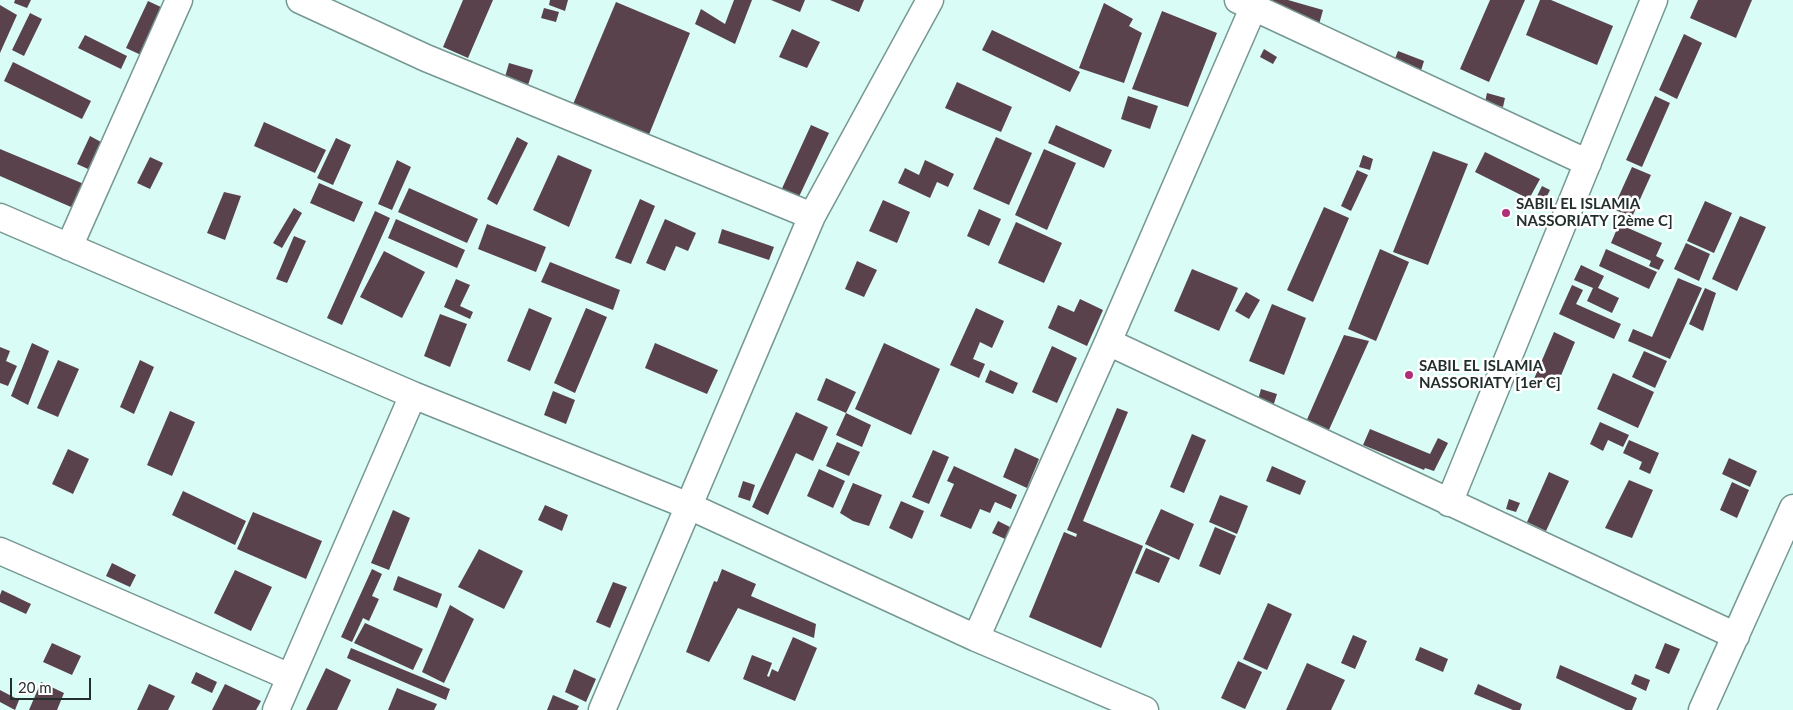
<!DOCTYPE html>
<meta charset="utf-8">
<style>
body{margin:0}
#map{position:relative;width:1793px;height:710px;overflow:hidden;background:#d9fcf6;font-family:Lato,sans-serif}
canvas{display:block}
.scale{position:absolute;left:10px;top:678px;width:81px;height:22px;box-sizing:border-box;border:2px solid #222f2d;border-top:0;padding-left:6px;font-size:15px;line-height:18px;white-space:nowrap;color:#222f2d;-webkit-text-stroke:4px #fff;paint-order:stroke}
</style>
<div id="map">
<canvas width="1793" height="710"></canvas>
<div class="scale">20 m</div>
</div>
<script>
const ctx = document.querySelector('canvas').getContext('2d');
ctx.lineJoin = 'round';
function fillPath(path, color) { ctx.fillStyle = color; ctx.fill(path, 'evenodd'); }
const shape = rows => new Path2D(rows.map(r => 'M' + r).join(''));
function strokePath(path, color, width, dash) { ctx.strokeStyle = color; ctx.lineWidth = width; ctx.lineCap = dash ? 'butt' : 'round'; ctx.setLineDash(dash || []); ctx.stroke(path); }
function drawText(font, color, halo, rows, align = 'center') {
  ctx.font = font + ' Lato,sans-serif'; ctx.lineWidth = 5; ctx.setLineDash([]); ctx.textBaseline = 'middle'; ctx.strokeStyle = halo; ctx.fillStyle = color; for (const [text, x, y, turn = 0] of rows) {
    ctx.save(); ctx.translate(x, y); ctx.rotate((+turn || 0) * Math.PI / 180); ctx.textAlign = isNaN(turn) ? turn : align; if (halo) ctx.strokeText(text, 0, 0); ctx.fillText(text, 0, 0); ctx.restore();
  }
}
const building = shape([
 [15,0,31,0,27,8,14,3],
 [463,0,493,0,468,58,443,47],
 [550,0,568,0,565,11,549,5],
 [734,0,752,0,735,44,695,24,701,9,725,24],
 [771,0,805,0,800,12],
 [830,0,864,0,859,12],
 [1253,0,1288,0,1323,10,1318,28],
 [1490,0,1525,0,1489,82,1460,69],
 [1540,0,1551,0,1613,26,1597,65,1526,35],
 [1698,0,1752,0,1736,38,1690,18],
 [148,1,163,8,141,55,126,48],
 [616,2,690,33,646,142,571,109],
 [1104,3,1133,19,1129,26,1142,33,1124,83,1079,68],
 [0,5,17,15,0,53],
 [544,8,559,12,556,22,541,18],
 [1162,11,1217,33,1188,107,1132,89],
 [30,13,42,19,24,56,12,50],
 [792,29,820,42,807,68,779,57],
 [992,30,1080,72,1070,92,982,50],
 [1684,34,1702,43,1677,99,1659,90],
 [85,35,127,56,121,69,78,48],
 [1264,49,1277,57,1273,64,1260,57],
 [1398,51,1424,61,1419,77,1392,66],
 [13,62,91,101,82,119,4,81],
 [509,63,533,70,528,85,505,77],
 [957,82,1012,107,1001,132,945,108],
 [1487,93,1505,98,1503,107,1485,102],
 [1128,96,1158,106,1150,129,1121,119],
 [1655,96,1670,103,1642,167,1626,160],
 [264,122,326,150,315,173,254,146],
 [811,125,829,133,796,203,779,195],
 [1056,125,1112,150,1104,168,1048,143],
 [90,136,101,142,88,169,77,164],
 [517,137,528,143,497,205,487,199],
 [996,137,1032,153,1009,205,973,189],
 [336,138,351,145,333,185,317,178],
 [0,149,84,184,71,207,0,176],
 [1044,149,1076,163,1047,230,1015,215],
 [1433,151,1468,164,1428,265,1393,252],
 [1485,152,1540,179,1529,199,1475,172],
 [558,155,592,170,569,227,533,210],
 [1363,155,1373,159,1370,170,1359,167],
 [150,157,163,163,150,189,137,183],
 [397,160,411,167,392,210,378,204],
 [925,160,954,174,948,187,937,182,930,198,898,183,905,168,919,175],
 [1632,167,1651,175,1632,217,1613,209],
 [1357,170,1368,175,1351,211,1341,206],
 [319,183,363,202,354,222,310,203],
 [1542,186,1550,190,1545,200,1537,196],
 [409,188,478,219,467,243,398,212],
 [224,192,241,196,225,240,207,233],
 [640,199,655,206,631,264,615,258],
 [883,200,910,212,897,243,869,231],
 [1705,201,1732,213,1714,253,1687,241],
 [1324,207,1349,218,1313,302,1287,290],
 [294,208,302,213,282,248,273,243],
 [979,209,1001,219,989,246,967,236],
 [375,211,390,218,342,325,327,318],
 [1740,216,1766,227,1737,291,1712,279],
 [396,219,465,250,457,268,388,238],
 [665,219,696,233,688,251,676,246,665,271,646,263],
 [1016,222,1062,243,1044,283,998,263],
 [487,224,546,247,536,272,478,249],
 [1619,224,1662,243,1656,256,1664,260,1659,270,1649,266,1651,261,1611,243],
 [722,229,774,247,769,260,718,243],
 [294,236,306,241,287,283,276,279],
 [1686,243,1710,254,1699,281,1674,269],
 [1380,249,1409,262,1376,341,1348,329],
 [1606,249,1657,272,1649,289,1599,266],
 [384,251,425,272,402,318,360,297],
 [857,261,877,270,864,297,845,289],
 [550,262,620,290,613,310,541,282],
 [1581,265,1604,276,1598,288,1619,298,1612,313,1587,301,1593,288,1574,280],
 [1192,269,1238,288,1219,331,1174,311],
 [1678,278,1702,288,1670,359,1628,341,1633,329,1652,337],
 [456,279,470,285,460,306,473,312,470,319,444,307],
 [1572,285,1583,290,1576,304,1621,324,1614,339,1559,314],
 [1705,288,1716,293,1703,331,1689,324],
 [1246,292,1260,300,1249,319,1235,311],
 [1080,299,1103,310,1087,346,1048,328,1058,305,1074,312],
 [1272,304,1306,318,1284,375,1249,361],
 [529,308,552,318,530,371,507,361],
 [586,308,607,317,575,393,554,383],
 [976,308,1004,321,992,348,980,342,973,359,985,364,979,378,950,365],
 [440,314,467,324,450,367,424,356],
 [1554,332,1575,342,1555,390,1534,379],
 [1344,335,1369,341,1328,432,1305,424],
 [32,343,49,351,28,405,11,396],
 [655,343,718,370,707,394,645,368],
 [884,343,940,369,911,435,855,409],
 [1052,346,1077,358,1057,403,1032,392],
 [0,347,10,351,6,361,17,366,8,386,0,383],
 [1644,351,1667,361,1655,388,1632,377],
 [58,360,79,369,58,417,37,408],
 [140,360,154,367,134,414,120,407],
 [990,370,1018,383,1013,394,985,382],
 [1613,373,1654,392,1638,428,1597,409],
 [826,378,856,392,846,413,817,400],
 [1261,389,1277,394,1272,410,1257,403],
 [553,391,575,400,566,424,544,415],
 [1117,408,1128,412,1083,521,1143,546,1101,648,1029,617,1064,532,1076,537,1077,534,1067,530],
 [170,411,195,422,172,476,147,465],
 [796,412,828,427,813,461,796,453,768,515,752,507],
 [846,413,871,425,862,447,836,435],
 [1600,422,1629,435,1623,447,1608,440,1603,451,1590,444],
 [1370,429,1430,454,1438,438,1448,443,1434,471,1425,468,1424,470,1363,445],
 [1192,434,1206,440,1184,493,1170,487],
 [1629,440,1659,453,1650,474,1639,469,1642,462,1623,453],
 [837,442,860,452,849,476,826,466],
 [1015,448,1039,459,1027,488,1003,477],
 [68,449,89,459,73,494,52,484],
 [933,450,949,457,929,504,912,497],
 [1729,458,1757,471,1750,487,1722,474],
 [954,466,1017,495,1011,509,995,502,990,513,980,509,971,529,940,516,954,484,947,481],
 [1272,466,1306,481,1300,495,1266,481],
 [819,469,845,481,833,508,807,496],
 [1549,472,1569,481,1546,531,1527,522],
 [1629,480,1653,490,1632,538,1605,528],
 [743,481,755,485,750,501,738,497],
 [1732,482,1749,490,1737,518,1720,510],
 [853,483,882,495,869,526,853,521,840,513],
 [183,491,246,521,235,545,172,515],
 [1220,495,1248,506,1237,534,1209,522],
 [1509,499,1520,503,1516,512,1506,509],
 [901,501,924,511,912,539,889,528],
 [545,505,568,515,562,531,538,520],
 [1161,509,1194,524,1179,560,1145,544],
 [393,510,410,518,389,570,371,563],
 [253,512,322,541,306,579,237,549],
 [998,521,1010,527,1005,539,992,533],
 [1215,527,1236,536,1220,575,1199,566],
 [1146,548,1170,558,1159,583,1135,573],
 [479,549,523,571,504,609,458,587],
 [112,563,136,575,130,587,106,576],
 [372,569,382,574,372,596,379,599,369,621,363,618,352,642,341,637],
 [722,569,756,584,751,596,816,624,814,638,738,608,709,662,686,652,714,581,717,582],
 [235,570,272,587,251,631,214,613],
 [398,576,442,594,437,608,393,590],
 [613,582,627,587,610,628,596,622],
 [2,590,31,604,26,614,0,602,0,595],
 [1268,603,1292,614,1267,670,1243,659],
 [450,605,474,619,444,683,422,672],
 [365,623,423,649,413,670,354,643],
 [1353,635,1367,641,1355,669,1341,663],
 [793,637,817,648,795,701,743,679,752,655,772,663,767,676,769,677,772,669,778,672],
 [52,643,81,656,72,675,43,662],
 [1665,643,1680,649,1669,674,1655,668],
 [1420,647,1448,659,1443,672,1415,660],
 [351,648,450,689,446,700,347,658],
 [1238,661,1262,672,1245,709,1221,698],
 [1307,663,1345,680,1331,710,1286,710],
 [1560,665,1637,698,1632,710,1626,710,1556,678],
 [326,668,351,680,337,710,306,710],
 [574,669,596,679,586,702,565,692],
 [196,672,217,682,212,693,191,683],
 [1635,674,1650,680,1646,691,1631,684],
 [41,682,64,693,57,710,29,710],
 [149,684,175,696,168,710,137,710],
 [225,684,261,701,256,710,212,710],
 [1478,684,1522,704,1520,710,1513,710,1474,694],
 [397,688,437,704,434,710,388,710],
 [0,690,19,700,15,710,0,702],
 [553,695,579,706,577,710,547,710]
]);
const minor = shape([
 [300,0,426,58,812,216],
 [1238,0,1588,163],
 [0,217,413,395,689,506,976,638,1145,710],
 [69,247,179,0],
 [1108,342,1736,636],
 [1449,503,1654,0],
 [0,551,290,677],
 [976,638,1108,342,1254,6],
 [276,710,413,395],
 [602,710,812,216,930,0],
 [1702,710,1793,508]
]);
const markers = [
 [1506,213,5,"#b02e77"],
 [1409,375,5,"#b02e77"]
];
const poiNames = [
 ["SABIL EL ISLAMIA",1516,204],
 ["NASSORIATY [2ème C]",1516,221],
 ["SABIL EL ISLAMIA",1419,366],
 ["NASSORIATY [1er C]",1419,383]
];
fillPath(building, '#5a424c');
strokePath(minor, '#769792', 29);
strokePath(minor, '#fff', 26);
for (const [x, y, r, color] of markers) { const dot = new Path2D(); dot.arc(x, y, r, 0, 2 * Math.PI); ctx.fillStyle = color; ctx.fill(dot); strokePath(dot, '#fff', 2); }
drawText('bold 15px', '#222f2d', '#fff', poiNames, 'left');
</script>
